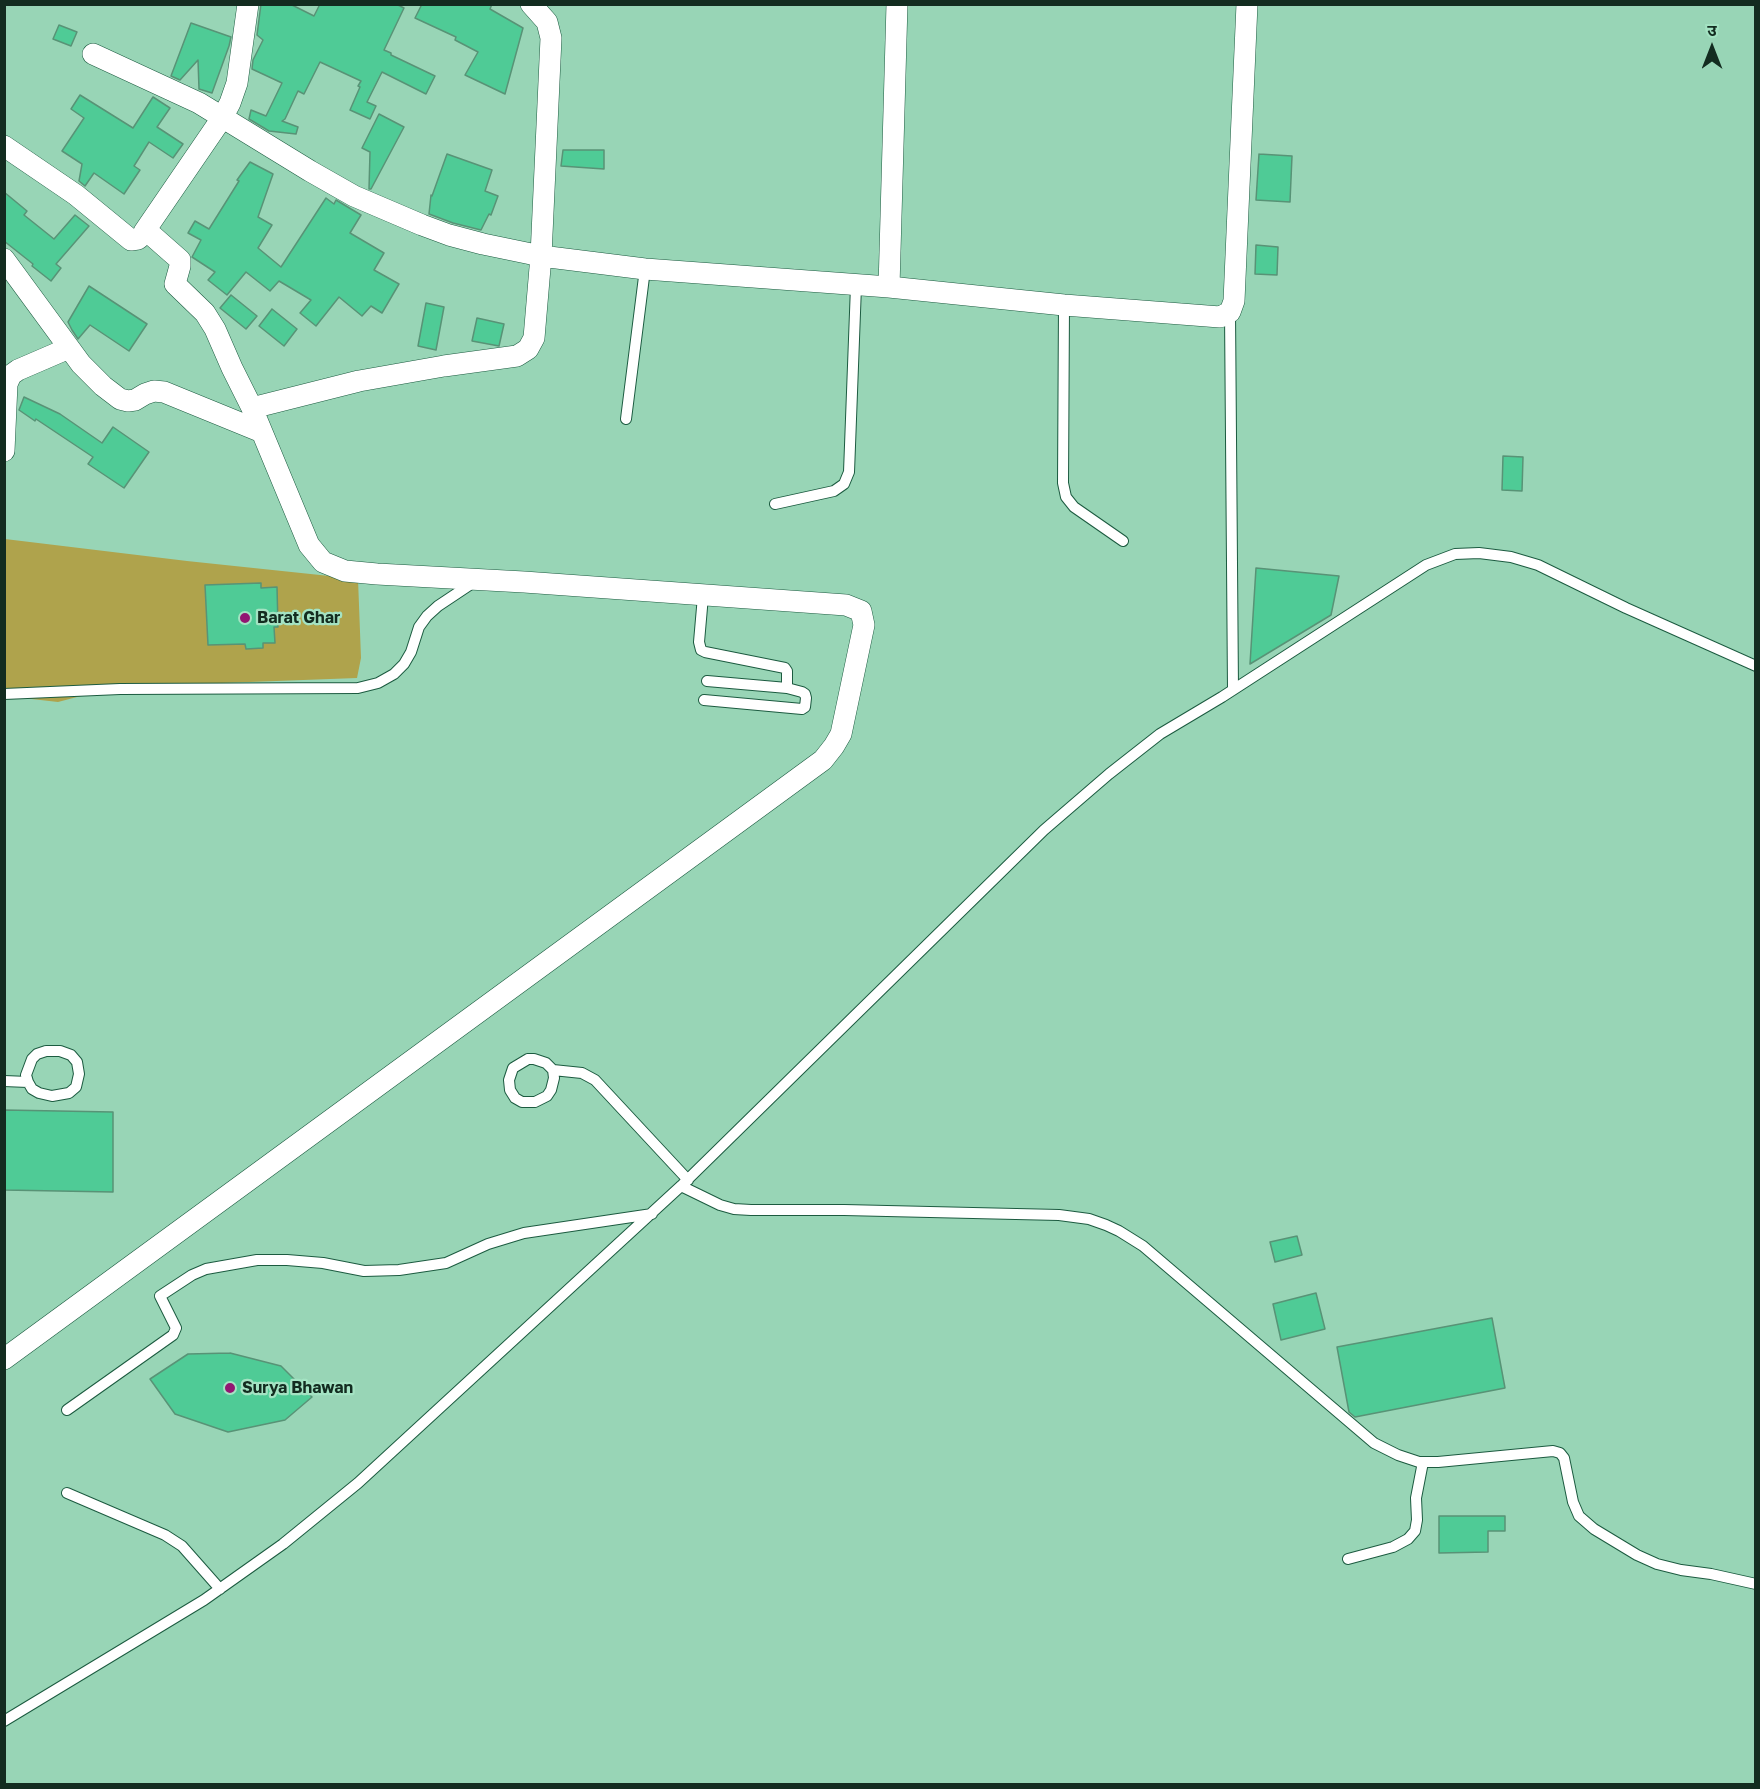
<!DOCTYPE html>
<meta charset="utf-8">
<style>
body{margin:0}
#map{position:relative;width:1760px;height:1789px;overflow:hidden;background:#98d5b6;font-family:"Golos Text","Noto Sans Devanagari",sans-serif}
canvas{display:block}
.frame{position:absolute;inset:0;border:6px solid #132c20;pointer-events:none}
.north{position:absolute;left:1682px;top:18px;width:60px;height:60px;-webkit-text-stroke:4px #a4e3c3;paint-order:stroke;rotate:0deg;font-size:16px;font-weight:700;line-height:24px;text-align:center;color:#132c20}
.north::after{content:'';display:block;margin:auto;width:21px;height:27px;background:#132c20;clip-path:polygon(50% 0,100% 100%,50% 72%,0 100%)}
</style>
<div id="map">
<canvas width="1760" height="1789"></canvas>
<div class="frame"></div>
<div class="north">उ</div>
</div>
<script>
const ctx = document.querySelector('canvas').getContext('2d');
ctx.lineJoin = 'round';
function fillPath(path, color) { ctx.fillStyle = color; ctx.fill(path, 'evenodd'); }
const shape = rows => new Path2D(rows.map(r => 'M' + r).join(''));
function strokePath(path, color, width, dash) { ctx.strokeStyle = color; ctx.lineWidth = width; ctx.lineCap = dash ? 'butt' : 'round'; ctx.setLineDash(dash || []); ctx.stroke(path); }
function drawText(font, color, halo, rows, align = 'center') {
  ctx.font = font + ' "Golos Text",sans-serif'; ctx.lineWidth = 4.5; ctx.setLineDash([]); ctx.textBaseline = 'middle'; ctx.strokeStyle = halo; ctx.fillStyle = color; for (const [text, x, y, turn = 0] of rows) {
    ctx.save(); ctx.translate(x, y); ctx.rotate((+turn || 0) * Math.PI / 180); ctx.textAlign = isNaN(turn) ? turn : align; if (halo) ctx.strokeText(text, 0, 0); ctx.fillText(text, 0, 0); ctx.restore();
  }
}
const green = shape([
 [5,539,187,561,358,579,361,658,357,678,115,687,58,702,5,696]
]);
const building = shape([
 [261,4,290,4,314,16,320,4,396,4,404,8,384,50,391,53,391,55,435,76,426,94,382,72,367,102,376,106,370,119,350,110,360,87,358,86,361,81,320,62,304,94,298,91,285,119,282,121,298,127,296,134,269,131,249,119,251,110,266,116,282,83,252,69,253,60,263,40,257,35,261,4],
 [422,4,492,4,490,9,523,28,505,94,465,75,478,52,455,40,456,37,415,18,422,4],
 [191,23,231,37,229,46,212,93,199,89,198,60,180,80,171,76,191,23],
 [59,25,77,32,71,46,53,39,59,25],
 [80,95,133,128,153,97,170,108,157,127,183,144,173,158,149,142,134,166,140,170,124,194,94,173,85,186,79,181,82,164,62,151,84,118,71,109,80,95],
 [379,114,404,127,371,189,369,189,370,152,362,148,379,114],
 [563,150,604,150,604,169,561,166,563,150],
 [447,154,492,170,485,191,498,196,491,215,489,214,481,230,453,223,429,214,431,195,432,196,447,154],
 [1259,154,1292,156,1290,202,1256,200,1259,154],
 [250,162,273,174,258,217,272,225,258,248,281,267,326,198,334,204,336,200,361,215,350,233,384,253,374,270,399,284,382,313,371,306,362,316,339,297,316,326,300,313,311,300,279,281,270,291,246,272,227,295,208,280,215,272,192,257,201,240,188,233,195,221,209,229,239,181,237,180,250,162],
 [4,192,27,211,24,215,54,239,75,215,89,226,56,264,61,268,51,281,32,266,33,264,4,241,4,192],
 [1256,245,1278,247,1277,275,1255,274,1256,245],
 [89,286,147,324,129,351,90,325,78,339,72,330,68,322,89,286],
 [231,295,257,316,246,329,220,308,231,295],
 [426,303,444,307,436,350,418,346,426,303],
 [272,309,297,329,284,346,259,326,272,309],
 [477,318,504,324,499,346,472,341,477,318],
 [24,397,60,414,102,443,113,427,149,452,124,488,88,464,93,457,36,419,35,421,19,410,24,397],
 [1503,456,1523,457,1522,491,1502,490,1503,456],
 [1256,568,1339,576,1331,615,1250,664,1256,568],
 [261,583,261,588,277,587,278,627,274,627,275,643,263,643,263,648,246,649,245,644,208,645,205,585,261,583],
 [4,1110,113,1112,113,1192,4,1190,4,1110],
 [1297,1236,1302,1255,1275,1262,1270,1242,1297,1236],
 [1316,1293,1325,1329,1281,1340,1273,1304,1316,1293],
 [1492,1318,1505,1388,1355,1417,1349,1412,1337,1347,1492,1318],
 [230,1353,281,1366,312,1397,285,1420,228,1432,175,1414,150,1379,188,1354,230,1353],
 [1439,1516,1505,1516,1505,1531,1488,1531,1488,1552,1439,1553,1439,1516]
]);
const lane = shape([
 [1064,305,1063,483,1066,497,1074,507,1123,541],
 [1230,312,1233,690],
 [626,419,645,269],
 [775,504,834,491,844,484,849,472,856,286],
 [703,596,699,642,701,650,705,652,785,668,787,671,787,688,802,692,805,694,806,698,805,707,802,709,704,700],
 [707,681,787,688],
 [4,694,120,689,358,688,378,683,394,674,404,664,411,652,419,627,427,616,438,606,474,582],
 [46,1051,60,1051,71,1055,77,1062,79,1074,76,1087,69,1093,52,1096,39,1093,32,1089,28,1082,26,1075,32,1059,37,1054,46,1051],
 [528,1059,534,1059,546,1063,553,1070,554,1078,551,1090,547,1096,535,1102,522,1102,515,1098,510,1090,509,1080,513,1068,528,1059],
 [553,1070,582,1073,595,1080,688,1180],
 [4,1081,28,1082],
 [681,1186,720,1205,734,1209,751,1210,844,1210,1059,1215,1089,1219,1106,1225,1119,1231,1143,1246,1374,1443,1398,1455,1419,1462,1438,1462,1553,1451,1560,1453,1564,1458,1573,1502,1579,1516,1594,1529,1637,1555,1657,1564,1681,1570,1711,1574,1756,1584],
 [67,1410,173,1335,176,1328,160,1296,192,1275,206,1269,257,1260,287,1260,323,1263,364,1271,399,1270,446,1263,488,1244,524,1233,652,1214],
 [67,1493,165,1535,182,1546,220,1589],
 [1348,1559,1393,1547,1408,1539,1415,1531,1417,1520,1416,1498,1423,1462],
 [4,1721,204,1600,283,1544,358,1483,681,1186,1044,830,1109,774,1160,734,1222,697,1426,565,1455,554,1479,553,1511,557,1538,565,1626,608,1756,666]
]);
const street = shape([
 [93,54,199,103,310,171,354,196,422,225,449,235,483,244,541,256,645,269,889,287,1064,305,1220,317,1230,312,1234,301,1247,4],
 [4,146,76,195,131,240,138,239,147,231,180,260,180,266,175,284,205,313,215,329,232,368,252,408,309,545,323,562,345,571,377,574,524,582,846,605,861,611,864,625,841,734,834,746,823,760,4,1359],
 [144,232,222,118,230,103,237,83,248,4],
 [4,259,81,364,103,386,120,399,128,401,135,400,145,394,154,391,164,392,262,432],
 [889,287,897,4],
 [252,408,359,381,444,366,517,356,528,349,534,338,541,256,551,38,547,22,531,4],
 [4,451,7,384,11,375,18,370,69,348]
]);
const markers = [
 [245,618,6,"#921672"],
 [230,1388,6,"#921672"]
];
const poiNames = [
 ["Barat Ghar",257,618],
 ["Surya Bhawan",242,1388]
];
fillPath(green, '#afa34c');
fillPath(building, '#4fcb96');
strokePath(building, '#589376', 1.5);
strokePath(lane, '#1c5b40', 12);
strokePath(street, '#1c5b40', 22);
strokePath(lane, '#fff', 10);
strokePath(street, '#fff', 21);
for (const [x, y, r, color] of markers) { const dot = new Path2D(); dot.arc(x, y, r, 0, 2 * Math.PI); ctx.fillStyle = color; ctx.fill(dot); strokePath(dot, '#a4e3c3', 2); }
drawText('bold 16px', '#132c20', '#a4e3c3', poiNames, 'left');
</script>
